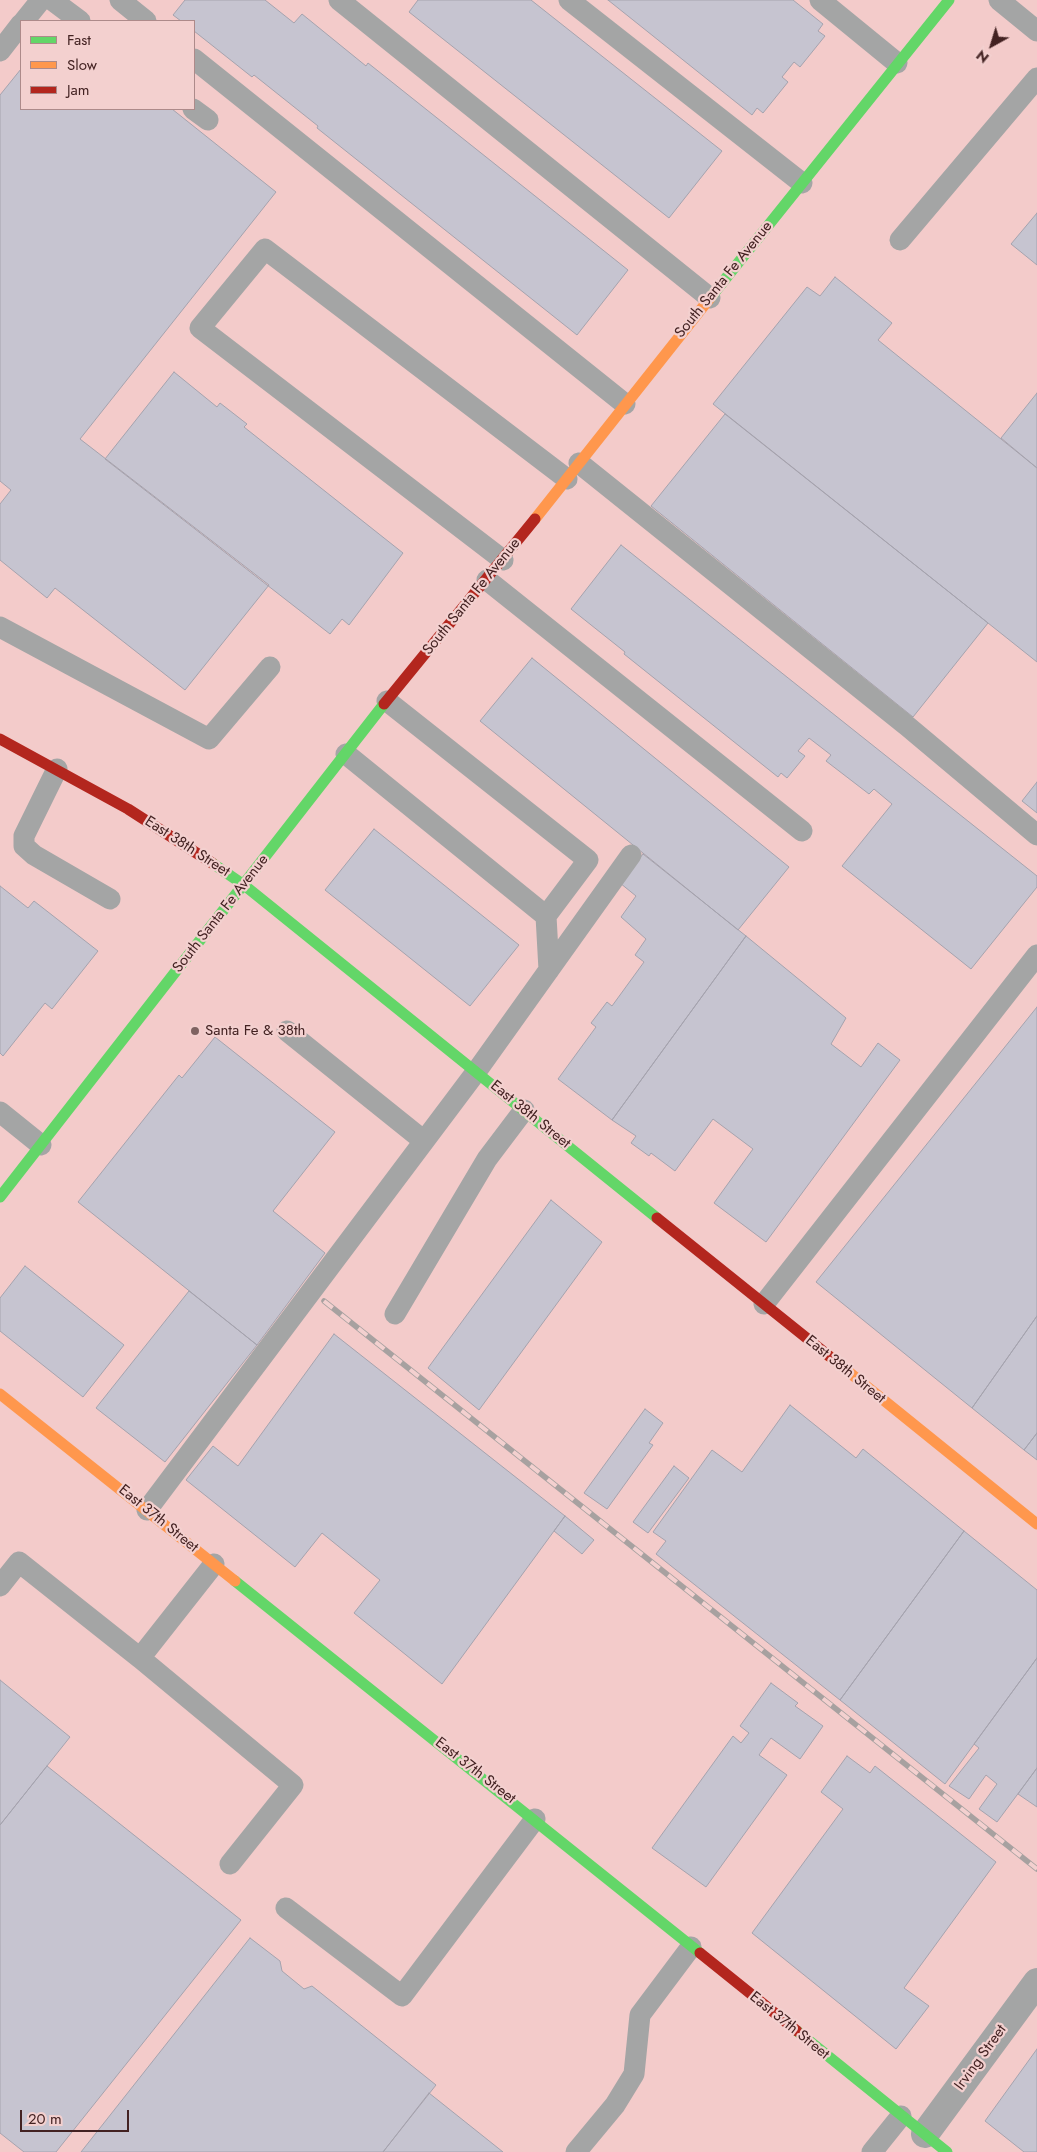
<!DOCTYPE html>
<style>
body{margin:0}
#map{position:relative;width:1037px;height:2152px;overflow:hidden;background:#ebd8d7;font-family:Jost,sans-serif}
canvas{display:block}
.legend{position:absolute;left:20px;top:20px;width:175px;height:90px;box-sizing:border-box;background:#f3d0cf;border:1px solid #ad8a8a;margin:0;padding:6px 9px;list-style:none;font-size:15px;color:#432222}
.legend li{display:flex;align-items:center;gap:10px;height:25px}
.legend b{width:25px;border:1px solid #ad8a8a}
.north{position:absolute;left:967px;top:20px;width:50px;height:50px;-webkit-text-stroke:4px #f3d0cf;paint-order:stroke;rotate:219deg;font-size:14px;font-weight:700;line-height:20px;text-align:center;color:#432222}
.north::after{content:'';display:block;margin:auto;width:18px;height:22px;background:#432222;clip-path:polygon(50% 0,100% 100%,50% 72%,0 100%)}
.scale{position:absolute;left:20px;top:2110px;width:109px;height:22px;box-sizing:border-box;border:2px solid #432222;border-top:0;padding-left:6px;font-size:15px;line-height:18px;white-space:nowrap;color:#432222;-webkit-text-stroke:4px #f3d0cf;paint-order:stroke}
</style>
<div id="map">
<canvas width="1037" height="2152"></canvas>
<ul class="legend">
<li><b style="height:6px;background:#63d668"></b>Fast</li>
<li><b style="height:6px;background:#ff974d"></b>Slow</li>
<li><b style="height:6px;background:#b3261e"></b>Jam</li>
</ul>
<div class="north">N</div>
<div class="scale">20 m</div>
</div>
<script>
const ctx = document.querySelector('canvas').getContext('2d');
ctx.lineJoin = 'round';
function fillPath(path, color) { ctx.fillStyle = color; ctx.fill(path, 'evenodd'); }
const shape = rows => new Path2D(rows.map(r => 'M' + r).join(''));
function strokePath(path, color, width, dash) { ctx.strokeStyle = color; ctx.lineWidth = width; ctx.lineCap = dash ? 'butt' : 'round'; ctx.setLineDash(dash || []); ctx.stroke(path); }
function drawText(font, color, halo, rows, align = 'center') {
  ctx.font = font + ' Jost,sans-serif'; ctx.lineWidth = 4.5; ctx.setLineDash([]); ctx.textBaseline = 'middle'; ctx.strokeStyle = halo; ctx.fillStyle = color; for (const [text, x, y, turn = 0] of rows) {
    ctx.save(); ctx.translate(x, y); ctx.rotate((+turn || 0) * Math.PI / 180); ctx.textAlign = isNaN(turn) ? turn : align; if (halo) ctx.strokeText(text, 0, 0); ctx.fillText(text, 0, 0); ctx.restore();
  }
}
const built = shape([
 [0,0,1037,0,1037,2152,0,2152],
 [21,21,194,21,194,109,21,109]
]);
const building = shape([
 [185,0,265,0,294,23,302,14,366,66,368,63,628,270,577,335,317,128,318,126,254,75,252,77,194,31,194,21,181,21,173,15,185,0],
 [418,0,531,0,722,151,669,218,409,12,418,0],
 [608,0,793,0,823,24,818,31,825,36,800,67,794,62,782,77,788,82,763,113,757,108,752,115,608,0],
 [21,69,21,109,172,109,276,192,80,439,269,585,185,690,55,588,47,598,0,560,0,504,11,490,0,481,0,95,21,69],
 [1037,213,1037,265,1011,244,1037,213],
 [835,277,892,323,878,340,1037,468,1037,662,713,404,807,287,820,296,835,277],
 [174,372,217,407,220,403,247,424,244,427,403,553,349,625,342,619,330,634,105,459,174,372],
 [1037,393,1037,468,1001,438,1037,393],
 [725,414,988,623,913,717,651,506,725,414],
 [621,545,1037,876,1037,887,971,969,842,866,892,804,874,789,869,794,826,761,831,755,809,738,798,751,805,756,787,778,781,773,778,777,624,654,625,652,571,609,621,545],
 [532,658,789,867,738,930,480,721,532,658],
 [1037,782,1037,813,1022,801,1037,782],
 [374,829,519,945,470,1006,325,890,374,829],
 [643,854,746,936,612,1120,558,1079,596,1027,591,1023,607,1002,612,1006,644,962,635,955,646,939,621,917,636,896,620,883,643,854],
 [0,886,28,908,34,901,98,951,52,1009,45,1003,3,1056,0,1053,0,886],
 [746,936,846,1018,831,1044,861,1067,878,1043,900,1060,766,1242,714,1203,753,1149,713,1119,675,1171,651,1153,649,1156,631,1143,636,1136,612,1120,746,936],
 [1037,1007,1037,1316,972,1408,816,1282,1037,1007],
 [215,1037,335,1132,273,1211,325,1253,257,1345,78,1202,179,1075,182,1078,215,1037],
 [551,1200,602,1242,479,1410,428,1368,551,1200],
 [25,1266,124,1345,83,1397,0,1331,0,1298,25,1266],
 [189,1291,257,1345,165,1462,96,1408,189,1291],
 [1037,1316,1037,1433,1024,1450,972,1408,1037,1316],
 [334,1334,565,1516,442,1684,354,1613,380,1580,322,1533,295,1567,186,1480,213,1446,238,1466,334,1334],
 [790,1405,856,1458,863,1449,964,1531,840,1700,656,1554,666,1541,653,1532,712,1450,742,1472,790,1405],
 [645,1409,663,1423,649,1443,653,1445,607,1509,584,1493,645,1409],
 [1037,1433,1037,1460,1024,1450,1037,1433],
 [674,1466,689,1478,648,1533,633,1522,674,1466],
 [565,1516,594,1540,582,1554,554,1531,565,1516],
 [964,1531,1037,1590,1037,1658,945,1784,840,1700,964,1531],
 [1037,1658,1037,1768,997,1822,979,1809,997,1784,986,1775,969,1799,949,1786,979,1748,974,1744,1037,1658],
 [0,1680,70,1737,0,1825,0,1680],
 [771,1683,798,1703,795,1706,823,1726,800,1759,771,1738,759,1755,787,1775,706,1887,652,1848,733,1736,741,1743,749,1733,740,1726,771,1683],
 [847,1756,870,1773,875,1766,996,1862,904,1988,929,2006,896,2049,752,1933,843,1809,821,1792,847,1756],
 [47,1766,241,1920,56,2152,24,2152,0,2133,0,1825,47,1766],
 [1037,1768,1037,1807,1018,1794,1037,1768],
 [250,1938,280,1961,282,1971,304,1989,312,1986,436,2085,383,2152,81,2152,250,1938],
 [1037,2049,1037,2152,1024,2152,985,2121,1037,2049],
 [429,2093,503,2152,383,2152,429,2093]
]);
const lane = shape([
 [52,0,80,21],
 [120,0,146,21],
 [339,0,710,298],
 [569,0,802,183],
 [820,0,897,63],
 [999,0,1037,31],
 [24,21,41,0],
 [0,51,21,24],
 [194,59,625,404],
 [193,109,208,120],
 [900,240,1037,78],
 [579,463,906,725,1037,835],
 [503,560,200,328,265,249,567,479],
 [487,580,802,831],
 [0,627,209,739,270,667],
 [346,754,546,916,588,860,387,701],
 [57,769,24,836,24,846,34,855,110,899],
 [546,916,549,970],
 [287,1031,424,1141],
 [0,1112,41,1145],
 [764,1304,1037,955],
 [395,1314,487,1159,524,1110],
 [147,1510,476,1072,631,855],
 [214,1564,140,1658,293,1785,230,1864],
 [0,1586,19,1562,140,1658],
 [286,1908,402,1996,535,1819],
 [576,2152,615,2105,634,2074,640,2015,691,1947],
 [872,2152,901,2116]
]);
const street = shape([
 [925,2134,1037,1982]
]);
const fast = shape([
 [710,298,949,0],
 [212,863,244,885,657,1218],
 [0,1197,384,704],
 [235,1581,700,1953],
 [797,2031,947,2152]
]);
const slow = shape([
 [535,519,710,298],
 [829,1356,1037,1524],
 [0,1394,235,1581]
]);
const jam = shape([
 [384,704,535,519],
 [0,739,128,809,212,863],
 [657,1218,829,1356],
 [700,1953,797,2031]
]);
const rail = shape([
 [324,1301,1037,1869]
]);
const markers = [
 [195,1031,5,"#7e6261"]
];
const streetNames = [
 ["South Santa Fe Avenue",724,280,-51],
 ["South Santa Fe Avenue",472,597,-51],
 ["East 38th Street",187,847,33],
 ["South Santa Fe Avenue",221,914,-52],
 ["East 38th Street",530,1115,39],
 ["East 38th Street",845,1370,39],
 ["East 37th Street",158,1519,39],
 ["East 37th Street",475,1771,38],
 ["East 37th Street",789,2026,39],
 ["Irving Street",981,2058,-54]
];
const poiNames = [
 ["Santa Fe & 38th",205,1031]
];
fillPath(built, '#f3cbca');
fillPath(building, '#c6c4d0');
strokePath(building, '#a5a3ae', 1);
strokePath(lane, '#a4a5a5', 21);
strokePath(street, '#a4a5a5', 28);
strokePath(fast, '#63d668', 11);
strokePath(slow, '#ff974d', 11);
strokePath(jam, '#b3261e', 11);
strokePath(rail, '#a7a1a0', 5.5);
strokePath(rail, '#f3d0cf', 4, [11]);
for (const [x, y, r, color] of markers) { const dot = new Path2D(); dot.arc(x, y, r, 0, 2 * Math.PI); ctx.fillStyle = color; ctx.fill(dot); strokePath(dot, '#f3d0cf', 2); }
drawText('15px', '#432222', '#f3d0cf', streetNames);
drawText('15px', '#432222', '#f3d0cf', poiNames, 'left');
</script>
